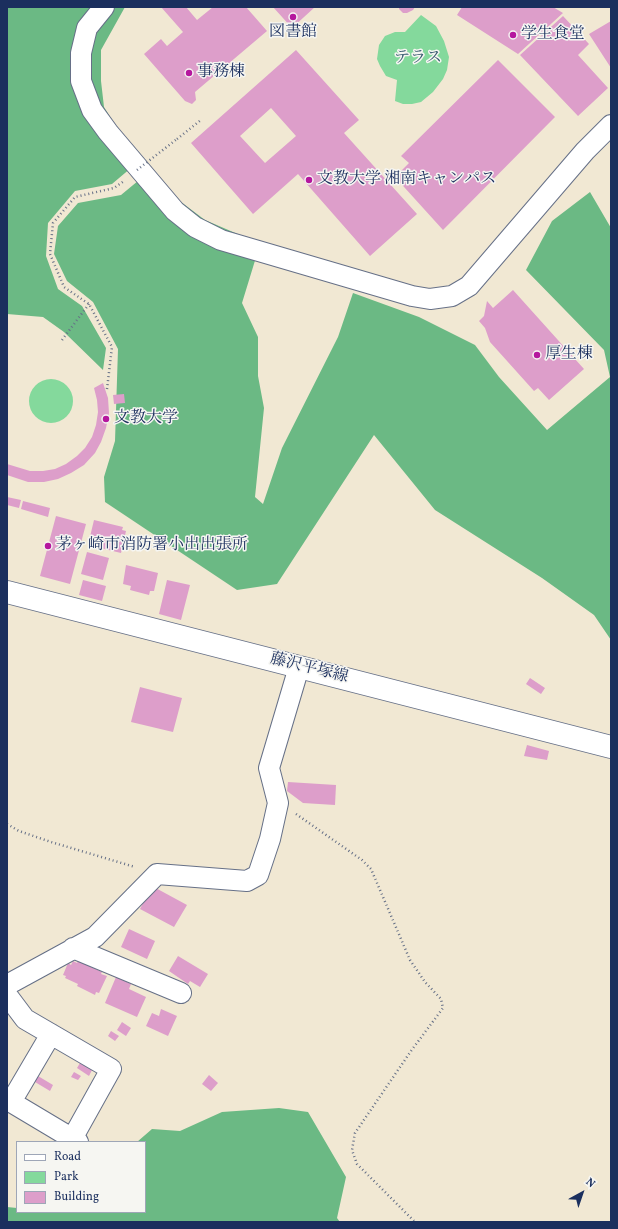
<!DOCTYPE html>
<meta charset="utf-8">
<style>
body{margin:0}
#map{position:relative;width:618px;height:1229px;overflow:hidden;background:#f1e8d3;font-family:Vollkorn,serif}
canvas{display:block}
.frame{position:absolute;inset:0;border:8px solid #1b2f5e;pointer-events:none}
.legend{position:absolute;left:16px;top:1141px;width:130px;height:72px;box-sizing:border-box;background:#f6f6f2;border:1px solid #9ea6b7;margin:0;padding:5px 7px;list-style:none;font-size:12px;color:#1b2f5e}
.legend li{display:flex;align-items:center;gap:8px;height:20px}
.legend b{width:20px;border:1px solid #9ea6b7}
.north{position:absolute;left:562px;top:1173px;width:40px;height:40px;-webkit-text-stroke:3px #f6f6f2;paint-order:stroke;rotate:40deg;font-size:11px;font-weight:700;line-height:16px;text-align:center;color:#1b2f5e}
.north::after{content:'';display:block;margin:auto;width:14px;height:18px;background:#1b2f5e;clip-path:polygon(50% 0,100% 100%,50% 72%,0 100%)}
</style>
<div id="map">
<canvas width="618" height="1229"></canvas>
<div class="frame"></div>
<ul class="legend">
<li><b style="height:5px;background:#fff"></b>Road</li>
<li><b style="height:11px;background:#84d99c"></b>Park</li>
<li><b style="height:11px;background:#dd9eca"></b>Building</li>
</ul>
<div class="north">N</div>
</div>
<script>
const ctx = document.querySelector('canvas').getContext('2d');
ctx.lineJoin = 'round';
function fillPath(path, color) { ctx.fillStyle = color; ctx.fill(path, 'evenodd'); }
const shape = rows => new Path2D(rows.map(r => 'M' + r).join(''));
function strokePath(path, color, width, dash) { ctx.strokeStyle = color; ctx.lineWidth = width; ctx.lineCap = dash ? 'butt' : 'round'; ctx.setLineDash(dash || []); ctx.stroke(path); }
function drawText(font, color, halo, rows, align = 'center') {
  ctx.font = font + ' Vollkorn,"Noto Serif JP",serif'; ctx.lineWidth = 3; ctx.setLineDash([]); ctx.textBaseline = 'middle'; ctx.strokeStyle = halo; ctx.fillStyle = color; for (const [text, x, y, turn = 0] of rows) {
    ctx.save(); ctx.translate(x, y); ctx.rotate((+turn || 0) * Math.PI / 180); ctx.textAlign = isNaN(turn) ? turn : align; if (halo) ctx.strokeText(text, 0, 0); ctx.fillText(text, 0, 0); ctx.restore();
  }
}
const green = shape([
 [421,15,436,26,444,41,449,57,447,70,443,79,433,92,421,102,412,104,403,104,395,101,397,80,386,76,380,66,377,59,379,45,385,36,395,32,405,32],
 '29 401a22 22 0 1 1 44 0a22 22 0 1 1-44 0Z'
]);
const forest = shape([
 [7,7,125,7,101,50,101,81,104,107,138,162,112,184,75,191,48,223,46,256,58,289,82,306,106,348,103,370,64,332,43,317,7,314],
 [150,171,177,199,205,220,247,238,261,241,242,303,258,337,258,376,264,408,255,497,263,504,282,448,338,337,353,293,419,317,475,345,499,377,547,430,610,377,604,350,526,270,552,221,590,192,611,228,611,640,594,615,542,578,435,510,374,435,277,584,237,590,105,502,104,477,115,441,118,349,93,302,67,281,54,254,58,226,78,203,121,195],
 [279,1108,308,1112,346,1177,337,1218,340,1222,7,1222,7,1207,17,1208,17,1212,48,1213,50,1212,145,1212,145,1142,137,1142,152,1129,180,1131,222,1112]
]);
const building = shape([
 [161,7,186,7,197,20,213,7,246,7,267,31,195,92,196,100,192,104,185,101,144,54,161,39,167,46,183,32],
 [273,7,315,7,292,28],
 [399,7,415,7,413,10,407,13,403,13,399,9],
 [462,7,553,7,563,13,518,54,457,15],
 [563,16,589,44,578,55,608,88,578,116,520,55],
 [611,21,611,68,589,34],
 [296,50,359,120,344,133,417,214,370,256,298,174,253,214,191,143],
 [271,108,296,136,265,163,240,136],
 [498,60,555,117,443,230,395,177,409,163,401,156],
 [513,290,584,369,549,400,538,388,534,391,490,342,485,328,479,321,484,316,487,301,493,308],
 [103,383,108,398,109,413,106,428,101,442,95,453,84,465,71,473,58,479,44,482,28,482,7,475,7,464,30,471,43,471,55,469,66,464,77,456,85,448,92,437,96,425,98,412,97,400,94,388],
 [124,394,125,403,114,404,113,395],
 [7,497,21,500,19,508,7,505],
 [23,501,50,508,48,517,21,509],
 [56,516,86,524,70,584,40,576],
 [94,520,123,527,122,530,126,531,121,553,88,545],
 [87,552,109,558,103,580,81,574],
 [126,565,158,573,154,591,150,591,149,595,130,590,131,586,123,584],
 [83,580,106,586,102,601,79,595],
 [167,580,190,585,181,620,159,614],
 [530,678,545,688,541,694,526,684],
 [140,687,182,698,173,732,131,722],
 [527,745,549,751,547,760,524,756],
 [288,782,336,785,335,805,303,803,287,791],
 [152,886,187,905,174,927,140,909],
 [129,929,155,941,147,959,121,947],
 [178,956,208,974,200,987,190,981,188,984,169,971],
 [73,961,77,963,78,961,102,972,101,974,107,976,99,993,96,992,95,995,77,986,78,984,65,978,66,976,63,975,68,963,71,965],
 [116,977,131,984,129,989,146,997,137,1017,105,1003],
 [161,1009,177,1016,168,1036,146,1026,152,1013,159,1016],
 [122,1022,131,1028,126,1036,117,1030],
 [111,1031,119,1036,115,1041,108,1036],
 [80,1063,92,1070,89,1076,77,1068],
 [74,1072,81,1076,78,1080,71,1077],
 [209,1075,218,1083,211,1091,202,1084],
 [38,1076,53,1085,50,1091,35,1082]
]);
const path = shape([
 [177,139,201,120],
 [62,340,89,304],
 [107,389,112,347,89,304,64,287,50,254,53,223,75,197,114,188,124,181],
 [296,814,362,860,371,869,410,960,425,982,441,999,443,1008,411,1051,355,1133,352,1150,357,1164,415,1222],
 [7,824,19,831,51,842,135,867]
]);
const minor = shape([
 [104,7,87,28,81,53,81,81,92,110,108,132,175,211,195,227,221,240,412,296,430,299,452,296,469,286,585,151,611,125],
 [73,948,181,993],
 [7,985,95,937,157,874,247,881,258,875,270,839,278,803,269,768,299,667],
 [7,995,25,1019,111,1069,72,1139],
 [51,1034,11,1102,78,1142]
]);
const major = shape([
 [7,592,611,747]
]);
const pathBridge = shape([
 [137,170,177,139]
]);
const markers = [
 [293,17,4,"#b5179e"],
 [513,35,4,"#b5179e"],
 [189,73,4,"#b5179e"],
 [309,180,4,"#b5179e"],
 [537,355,4,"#b5179e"],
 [106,419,4,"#b5179e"],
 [48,546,4,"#b5179e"]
];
const poiNames = [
 ["図書館",293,33,"center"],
 ["学生食堂",521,35],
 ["事務棟",197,73],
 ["文教大学 湘南キャンパス",317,180],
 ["厚生棟",545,355],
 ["文教大学",114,419],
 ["茅ヶ崎市消防署小出出張所",56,546]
];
const parkNames = [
 ["テラス",418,59]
];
const streetNames = [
 ["藤沢平塚線",309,669,14]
];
fillPath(green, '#84d99c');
fillPath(forest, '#6bb984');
fillPath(building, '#dd9eca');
strokePath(minor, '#667087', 22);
strokePath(major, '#667087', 24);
strokePath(path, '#667087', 2.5, [1, 3]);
strokePath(minor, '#fff', 20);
strokePath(major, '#fff', 22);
strokePath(pathBridge, '#667087', 2.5, [1, 3]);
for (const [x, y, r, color] of markers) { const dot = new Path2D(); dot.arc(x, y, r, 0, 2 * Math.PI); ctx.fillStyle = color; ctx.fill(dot); strokePath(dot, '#f6f6f2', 1.5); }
drawText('16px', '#1b2f5e', '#f6f6f2', poiNames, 'left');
drawText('16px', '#355a6e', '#f6f6f2', parkNames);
drawText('16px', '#1b2f5e', '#f6f6f2', streetNames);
</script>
